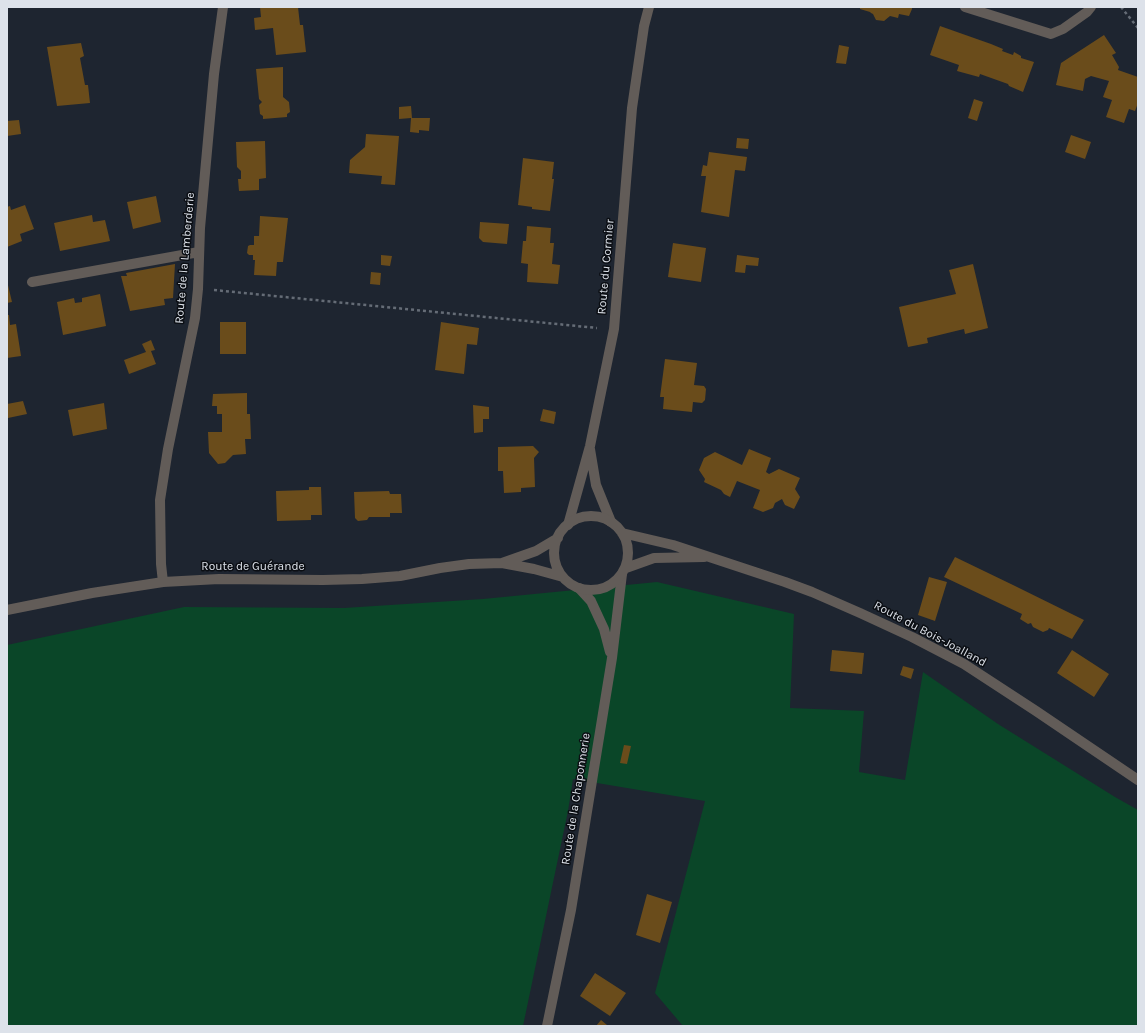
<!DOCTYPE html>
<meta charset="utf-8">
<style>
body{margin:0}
#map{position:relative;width:1145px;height:1033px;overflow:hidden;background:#1e2530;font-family:Karla,sans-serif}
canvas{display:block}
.frame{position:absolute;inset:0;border:8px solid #dde2ea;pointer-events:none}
</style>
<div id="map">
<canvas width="1145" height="1033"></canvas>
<div class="frame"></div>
</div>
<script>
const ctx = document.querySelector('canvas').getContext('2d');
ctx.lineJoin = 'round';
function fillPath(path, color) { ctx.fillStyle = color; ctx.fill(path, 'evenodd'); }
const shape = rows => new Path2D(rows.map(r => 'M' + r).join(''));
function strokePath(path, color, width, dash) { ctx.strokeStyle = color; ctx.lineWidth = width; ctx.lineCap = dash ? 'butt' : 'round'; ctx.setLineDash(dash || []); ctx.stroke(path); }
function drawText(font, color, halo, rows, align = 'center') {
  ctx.font = font + ' Karla,sans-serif'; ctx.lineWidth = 3; ctx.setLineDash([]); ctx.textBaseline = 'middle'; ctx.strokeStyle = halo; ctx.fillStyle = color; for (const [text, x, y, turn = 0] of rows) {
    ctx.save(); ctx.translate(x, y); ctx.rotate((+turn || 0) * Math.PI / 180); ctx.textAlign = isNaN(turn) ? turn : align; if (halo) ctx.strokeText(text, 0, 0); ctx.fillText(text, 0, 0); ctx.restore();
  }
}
const green = shape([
 [657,582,794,614,790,708,864,711,859,772,905,780,923,672,998,724,1115,797,1138,810,1138,1026,683,1026,655,993,705,801,573,779,568,811,523,1026,7,1026,7,645,184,607,344,608,483,599]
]);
const building = shape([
 [260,7,298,7,300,25,303,25,306,52,276,55,273,28,255,30,254,18,261,17],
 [860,7,912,7,912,9,909,16,899,14,898,18,890,16,884,21,876,20,873,14,871,13,870,12,860,9],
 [940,26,991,44,1003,49,1002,51,1013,55,1014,52,1021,56,1021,58,1034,62,1023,92,1009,86,1008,84,980,74,979,77,957,71,959,65,930,55],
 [1104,35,1116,53,1112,55,1119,67,1118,70,1138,77,1138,103,1135,111,1129,109,1124,123,1106,117,1112,100,1103,97,1109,81,1091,76,1085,79,1083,91,1056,85,1061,63],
 [81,43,84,56,80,58,85,85,88,85,90,103,57,106,47,47],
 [839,45,849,47,846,64,836,63],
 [283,67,283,97,289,102,290,112,287,114,287,117,263,119,263,116,260,114,259,105,262,102,259,99,256,69],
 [974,99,983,102,977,121,968,118],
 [411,106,412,118,430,118,429,131,419,130,419,133,410,132,411,118,399,119,399,107],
 [19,120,21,134,7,136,7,121],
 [366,134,399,136,395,185,381,184,382,176,349,173,350,160,365,147],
 [1071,135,1091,142,1085,159,1065,152],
 [737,138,749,139,748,149,736,148],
 [265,141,266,178,259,179,259,190,239,191,238,179,241,179,241,171,237,167,236,142],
 [709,152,747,157,745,171,735,170,729,217,701,212,706,176,701,176,703,165,707,166],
 [523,158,554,162,552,179,554,179,550,211,532,209,532,207,518,205],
 [156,196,161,222,133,229,127,202],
 [25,205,34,229,20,234,22,241,7,247,7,207,10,206,11,210],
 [92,215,93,222,105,220,110,241,60,251,54,223],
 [260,216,288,218,283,262,277,262,276,276,254,275,255,260,253,260,253,255,249,255,247,253,248,246,250,245,254,245,254,236,259,236],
 [480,222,509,224,507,244,483,242,479,238],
 [527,226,551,228,550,243,554,243,552,264,560,265,558,284,527,282,528,264,521,263,523,241,526,241],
 [673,243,706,248,701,282,668,277],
 [381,255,392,256,390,266,381,265],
 [737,255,759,258,758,266,746,265,745,273,735,272],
 [175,264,173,298,164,299,165,305,130,311,121,276,127,276,126,273],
 [973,264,988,328,965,334,964,329,927,338,928,343,908,347,899,307,956,294,949,270],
 [371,272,381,273,380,285,370,284],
 [7,281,12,302,7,303],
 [100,294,106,326,63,335,57,302,74,298,75,303,82,302,82,298],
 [7,315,9,315,10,325,16,324,21,356,7,358],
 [220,322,246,322,246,354,220,354],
 [441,322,479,328,477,345,467,344,464,374,435,370],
 [151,340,155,350,151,351,156,364,129,374,124,360,146,352,142,344],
 [665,359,697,363,694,385,704,386,706,389,705,400,702,403,693,402,692,412,663,409,664,397,660,397],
 [247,393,247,414,250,414,251,439,245,439,246,454,233,455,225,463,218,464,209,453,208,432,222,432,222,414,217,414,217,406,212,406,213,394],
 [23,401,27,414,8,418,7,404],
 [104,403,107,429,73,436,68,410],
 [473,405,489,407,489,419,483,419,483,432,474,433],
 [543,409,556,412,554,424,540,421],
 [533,446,539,452,534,458,535,487,521,488,521,492,504,493,503,471,498,471,498,447],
 [749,449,771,458,766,472,769,474,779,469,800,478,795,489,800,497,794,509,785,505,782,499,775,503,773,508,763,512,753,508,760,490,737,481,730,497,724,494,721,490,704,482,705,479,699,470,704,458,715,452,742,465],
 [309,487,321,487,322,515,311,515,311,520,277,521,276,491,309,490],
 [389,491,390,494,401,494,402,513,390,513,390,517,369,517,367,520,358,521,355,518,354,492],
 [955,557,1013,585,1084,620,1072,639,1049,628,1048,630,1043,632,1033,627,1031,623,1028,624,1020,619,1022,614,944,577],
 [929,577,947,582,935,621,918,615],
 [832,650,864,653,862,674,830,671],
 [1072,650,1109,674,1094,697,1057,673],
 [903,666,914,669,911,679,900,675],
 [624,745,631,746,627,764,620,763],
 [647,894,672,902,660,943,636,935],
 [595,973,626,993,610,1016,580,996],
 [601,1020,607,1025,609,1026,596,1026]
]);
const path = shape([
 [1121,7,1138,28],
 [214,290,597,328]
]);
const minor = shape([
 [965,7,1051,34,1063,29,1087,12,1091,7],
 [32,282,199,252],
 [590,449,596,485,611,522],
 [568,525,590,446,614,329,632,108,644,26,649,7],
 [163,582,161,564,160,500,168,449,195,318,198,289,200,228,214,74,223,7],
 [579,588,591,601,604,629,610,652],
 [547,1026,571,910,612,658,622,574]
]);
const tertiary = shape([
 '554 553a37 37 0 1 1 74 0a37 37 0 1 1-74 0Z',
 [622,533,673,545,785,582,812,592,860,613,912,637,964,664,1036,711,1138,780],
 [502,563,534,569,563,577],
 [626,568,654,558,704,557],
 [7,610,92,593,163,582,219,579,323,580,362,579,400,576,440,568,469,564,502,563,536,551,558,538]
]);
const streetNames = [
 ["Route de la Lamberderie",185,258,-85],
 ["Route du Cormier",606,267,-85],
 ["Route de Guérande",253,567],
 ["Route du Bois-Joalland",930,634,28],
 ["Route de la Chaponnerie",576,799,-81]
];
fillPath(green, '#0a4628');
fillPath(building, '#6a4c1b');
strokePath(path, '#656c76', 2.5, [3, 3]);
strokePath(minor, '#625c58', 10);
strokePath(tertiary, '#625c58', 10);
drawText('12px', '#dde2ea', '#0b0e13', streetNames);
</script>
